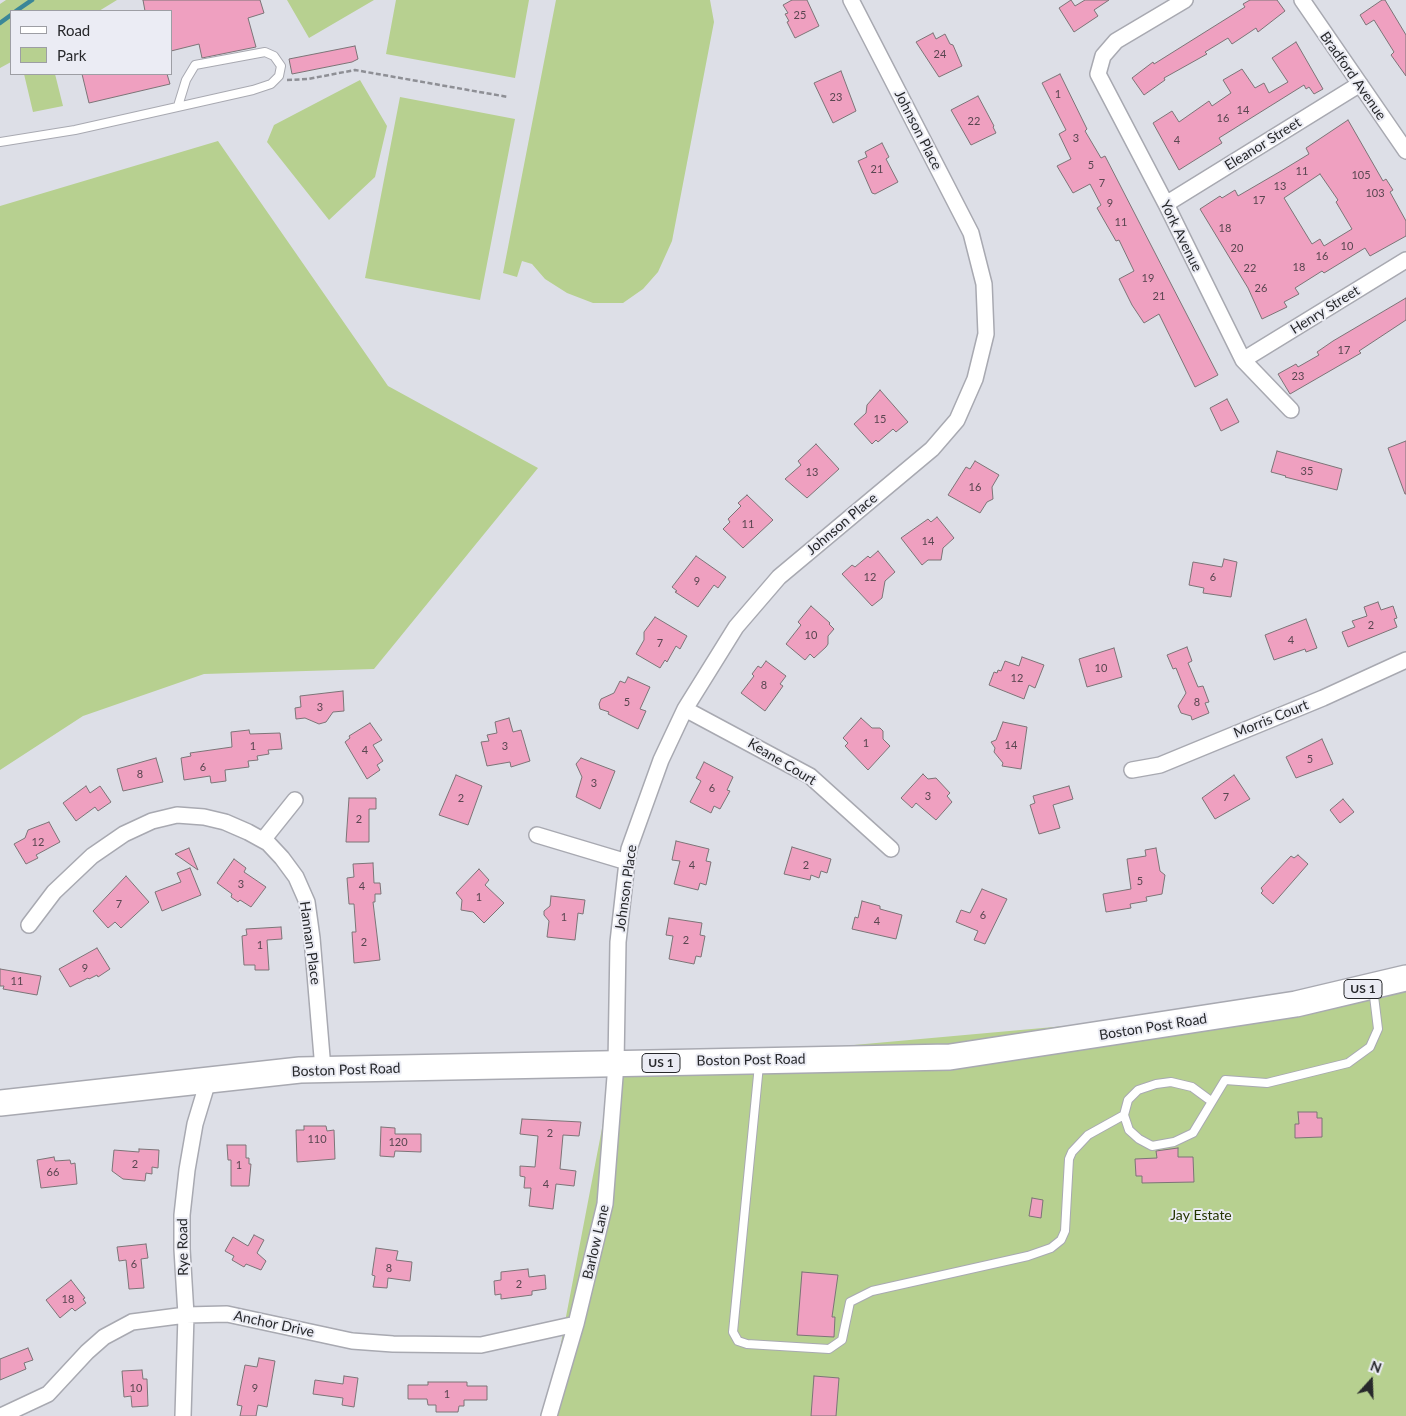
<!DOCTYPE html>
<style>
body{margin:0}
#map{position:relative;width:1406px;height:1416px;overflow:hidden;background:#dddfe7;font-family:Lato,sans-serif}
canvas{display:block}
.legend{position:absolute;left:10px;top:10px;width:162px;height:65px;box-sizing:border-box;background:#ebecf4;border:1px solid #9d9ea4;margin:0;padding:6px 9px;list-style:none;font-size:15px;color:#27282b}
.legend li{display:flex;align-items:center;gap:10px;height:25px}
.legend b{width:25px;border:1px solid #9d9ea4}
.north{position:absolute;left:1346px;top:1356px;width:50px;height:50px;-webkit-text-stroke:4px #ebecf4;paint-order:stroke;rotate:20deg;font-size:14px;font-weight:700;line-height:20px;text-align:center;color:#27282b}
.north::after{content:'';display:block;margin:auto;width:18px;height:22px;background:#27282b;clip-path:polygon(50% 0,100% 100%,50% 72%,0 100%)}
</style>
<div id="map">
<canvas width="1406" height="1416"></canvas>
<ul class="legend">
<li><b style="height:6px;background:#fff"></b>Road</li>
<li><b style="height:14px;background:#b7d090"></b>Park</li>
</ul>
<div class="north">N</div>
</div>
<script>
const ctx = document.querySelector('canvas').getContext('2d');
ctx.lineJoin = 'round';
function fillPath(path, color) { ctx.fillStyle = color; ctx.fill(path, 'evenodd'); }
const shape = rows => new Path2D(rows.map(r => 'M' + r).join(''));
function strokePath(path, color, width, dash) { ctx.strokeStyle = color; ctx.lineWidth = width; ctx.lineCap = dash ? 'butt' : 'round'; ctx.setLineDash(dash || []); ctx.stroke(path); }
function drawText(font, color, halo, rows, align = 'center') {
  ctx.font = font + ' Lato,sans-serif'; ctx.lineWidth = 4; ctx.setLineDash([]); ctx.textBaseline = 'middle'; ctx.strokeStyle = halo; ctx.fillStyle = color; for (const [text, x, y, turn = 0] of rows) {
    ctx.save(); ctx.translate(x, y); ctx.rotate((+turn || 0) * Math.PI / 180); ctx.textAlign = isNaN(turn) ? turn : align; if (halo) ctx.strokeText(text, 0, 0); ctx.fillText(text, 0, 0); ctx.restore();
  }
}
const green = shape([
 [6,0,117,0,99,11,11,11,11,62,0,68,0,4],
 [287,0,374,0,309,38],
 [396,0,529,0,515,78,386,54],
 [556,0,710,0,714,22,672,241,658,272,643,289,623,303,593,303,567,293,545,279,532,264,522,261,517,277,503,273],
 [24,74,55,74,63,106,33,112],
 [360,80,387,126,375,177,329,220,267,142,274,125],
 [400,97,515,119,480,300,365,278],
 [218,141,388,386,538,468,374,669,204,674,83,716,0,770,0,206],
 [1398,981,1406,988,1406,1416,547,1416,617,1050,654,1063,1387,997]
]);
const stream = shape([
 [16,11,32,0],
 [0,23,11,15]
]);
const building = shape([
 [143,0,260,0,264,13,248,18,256,47,202,58,199,44,171,51,171,11,145,11,143,0],
 [792,0,807,0,819,26,795,38,787,22,789,21,785,14,788,13,783,5,792,0],
 [1071,0,1075,6,1085,0,1109,0,1094,10,1098,16,1074,32,1059,8,1071,0],
 [1250,0,1277,0,1285,11,1258,32,1256,28,1232,44,1228,38,1205,52,1207,54,1164,78,1165,80,1144,95,1132,78,1153,62,1154,64,1245,7,1243,4,1250,0],
 [1382,0,1385,0,1406,35,1406,76,1391,55,1394,52,1374,20,1366,25,1360,15,1382,0],
 [933,33,936,39,945,34,950,44,953,45,962,66,939,77,916,42,933,33],
 [1296,42,1323,89,1314,94,1309,87,1306,89,1304,85,1219,138,1222,143,1179,170,1153,123,1172,111,1179,122,1209,101,1212,106,1231,93,1223,80,1242,69,1255,88,1264,83,1269,93,1288,82,1272,58,1296,42],
 [355,46,358,59,352,62,292,74,289,59,355,46],
 [841,71,856,111,833,123,814,83,841,71],
 [82,74,167,74,170,84,89,103,82,74],
 [1060,74,1087,129,1085,131,1101,158,1105,156,1218,375,1195,387,1159,314,1144,323,1132,305,1119,279,1134,271,1119,240,1116,241,1097,208,1101,205,1090,184,1073,193,1057,166,1071,159,1059,134,1066,130,1042,83,1060,74],
 [978,96,994,126,993,127,996,133,971,145,951,110,978,96],
 [1348,120,1383,181,1386,179,1393,190,1390,192,1406,221,1406,236,1370,256,1365,248,1324,273,1322,271,1295,288,1299,294,1284,302,1287,307,1262,319,1248,288,1200,209,1220,196,1222,198,1235,190,1238,196,1281,171,1309,154,1306,148,1348,120],
 [1320,174,1338,200,1336,202,1352,229,1324,246,1320,239,1312,244,1284,198,1320,174],
 [882,143,889,157,886,159,898,182,875,194,872,193,858,161,867,157,865,152,882,143],
 [1406,298,1406,320,1359,351,1361,353,1290,394,1278,374,1296,364,1298,367,1319,355,1317,352,1333,341,1406,298],
 [880,390,908,422,896,432,893,429,878,442,876,440,872,444,854,424,866,413,867,405,880,390],
 [1227,399,1239,422,1221,431,1210,408,1227,399],
 [1406,441,1406,494,1405,494,1388,448,1406,441],
 [816,444,839,469,807,498,785,479,801,465,798,461,816,444],
 [1277,451,1342,469,1337,490,1285,477,1286,476,1271,472,1277,451],
 [975,461,999,475,992,487,993,499,987,502,980,513,948,495,966,467,970,469,975,461],
 [747,495,773,520,743,548,723,529,730,522,728,519,741,506,738,503,747,495],
 [937,517,954,538,943,548,941,560,928,560,922,565,901,538,928,519,931,522,937,517],
 [878,551,895,572,885,581,882,598,872,606,842,574,852,565,855,567,868,556,870,558,878,551],
 [696,556,726,577,718,588,714,585,698,607,675,592,677,591,672,587,696,556],
 [1224,559,1237,562,1231,597,1203,593,1204,588,1189,585,1193,562,1222,567,1224,559],
 [1378,602,1381,610,1393,606,1397,618,1394,619,1397,627,1348,647,1342,632,1355,627,1352,621,1367,616,1364,607,1378,602],
 [811,606,830,623,829,624,834,629,828,636,828,644,826,647,814,658,810,654,805,660,786,644,801,625,798,622,811,606],
 [655,617,687,636,680,649,676,646,667,662,665,660,660,668,636,654,644,640,644,632,655,617],
 [1306,619,1317,648,1306,652,1305,649,1274,660,1265,635,1306,619],
 [1187,647,1192,661,1188,663,1198,687,1203,686,1209,702,1205,703,1209,713,1192,720,1191,716,1181,713,1178,706,1186,693,1176,668,1173,669,1167,655,1187,647],
 [1114,648,1122,677,1087,687,1079,659,1114,648],
 [1022,657,1044,665,1035,688,1029,685,1024,699,989,685,994,672,997,673,998,670,1001,671,1005,661,1019,666,1022,657],
 [766,661,786,676,780,684,783,686,765,711,741,693,754,676,752,674,758,666,761,668,766,661],
 [628,677,650,687,640,709,646,711,638,729,608,714,609,712,600,709,599,704,601,699,614,693,620,681,625,683,628,677],
 [343,691,344,711,333,712,326,722,319,724,305,718,296,719,295,708,301,707,300,696,343,691],
 [509,718,513,732,521,730,530,761,511,767,510,762,487,766,481,742,489,741,487,735,497,733,495,722,509,718],
 [861,718,872,728,880,728,883,731,883,739,890,746,868,770,845,746,848,743,843,738,861,718],
 [1003,722,1027,727,1021,769,1002,766,1003,763,994,752,995,748,991,742,996,740,1003,722],
 [370,723,382,740,373,745,383,761,377,765,380,770,367,779,345,742,350,738,349,736,370,723],
 [249,730,250,734,280,733,282,749,268,750,269,754,257,756,258,760,248,761,249,767,225,770,226,781,211,783,210,776,184,780,181,758,191,756,190,753,232,747,231,732,249,730],
 [1322,739,1333,764,1296,778,1286,757,1322,739],
 [156,758,163,782,123,791,117,769,156,758],
 [581,758,615,771,600,809,576,797,582,777,576,764,581,758],
 [704,762,733,777,727,790,730,791,720,809,714,806,711,813,690,802,701,781,696,778,704,762],
 [923,774,928,779,936,778,950,793,947,796,952,802,936,820,916,803,912,808,901,798,923,774],
 [456,775,482,786,468,825,439,815,456,775],
 [1234,775,1250,799,1215,819,1202,798,1234,775],
 [86,786,90,793,100,786,111,802,98,811,95,807,76,821,63,803,86,786],
 [1069,786,1073,799,1053,805,1060,828,1039,834,1030,805,1035,803,1033,796,1069,786],
 [349,798,376,798,376,809,369,809,369,842,346,842,349,798],
 [1343,799,1354,812,1340,823,1330,810,1343,799],
 [49,822,60,842,36,855,38,858,26,864,14,844,25,838,28,830,49,822],
 [676,841,709,849,706,861,711,862,706,885,700,883,698,890,674,884,680,861,672,860,676,841],
 [792,847,831,859,827,873,821,871,819,878,811,875,810,880,784,874,792,847],
 [189,848,198,870,175,854,189,848],
 [1156,848,1160,871,1165,875,1162,894,1146,897,1147,901,1130,904,1131,908,1106,912,1103,894,1131,889,1127,859,1146,856,1145,850,1156,848],
 [1298,855,1308,864,1273,904,1261,893,1263,891,1261,888,1291,856,1294,858,1298,855],
 [234,859,246,868,244,872,266,887,251,907,240,900,238,902,231,897,232,894,217,883,234,859],
 [373,863,374,883,380,883,381,894,375,894,375,902,373,902,380,960,354,963,352,932,356,932,354,904,349,904,347,878,354,877,353,864,373,863],
 [190,868,201,895,162,911,155,892,181,882,177,873,190,868],
 [479,869,489,880,485,885,504,903,484,923,473,912,461,910,462,900,456,893,479,869],
 [126,876,149,902,121,928,115,922,108,928,93,911,126,876],
 [982,889,1007,899,985,944,974,940,978,931,956,922,961,910,970,913,982,889],
 [551,896,585,900,583,914,578,913,575,940,547,937,549,921,544,915,544,911,550,906,551,896],
 [862,901,880,906,880,909,902,915,896,939,852,929,855,917,858,918,862,901],
 [669,918,702,923,700,935,705,936,701,957,696,956,694,964,669,959,673,936,666,935,669,918],
 [281,927,282,939,267,940,269,970,255,970,255,965,244,965,242,936,247,935,246,929,281,927],
 [97,948,110,969,98,977,97,975,89,979,88,978,70,987,59,969,97,948],
 [0,969,41,976,37,995,3,989,4,986,0,986,0,969],
 [1298,1112,1317,1112,1317,1118,1322,1118,1322,1137,1295,1138,1295,1124,1299,1124,1298,1112],
 [522,1119,581,1122,579,1136,563,1135,560,1169,576,1171,574,1186,556,1184,553,1209,529,1206,531,1188,524,1188,525,1177,520,1176,520,1166,535,1167,538,1136,520,1134,522,1119],
 [304,1126,326,1126,327,1131,334,1130,335,1159,297,1162,296,1130,304,1130,304,1126],
 [381,1127,395,1128,395,1134,421,1134,421,1152,395,1151,394,1157,380,1156,381,1127],
 [227,1145,246,1145,246,1158,249,1158,249,1164,251,1164,249,1186,231,1186,231,1160,228,1160,227,1145],
 [1178,1148,1178,1157,1193,1157,1194,1182,1142,1183,1142,1176,1136,1176,1135,1159,1157,1158,1156,1151,1178,1148],
 [139,1149,159,1150,158,1168,152,1167,152,1174,146,1173,145,1181,123,1179,112,1171,114,1150,139,1152,139,1149],
 [54,1157,55,1161,70,1160,71,1164,75,1163,77,1184,41,1188,37,1160,54,1157],
 [1032,1198,1043,1200,1041,1218,1029,1216,1032,1198],
 [254,1235,264,1240,257,1253,266,1261,261,1270,246,1264,244,1267,232,1260,234,1256,225,1251,233,1237,248,1246,254,1235],
 [146,1244,148,1258,141,1259,144,1288,129,1289,126,1260,119,1261,117,1247,146,1244],
 [376,1248,398,1251,396,1260,412,1262,410,1281,388,1278,387,1288,373,1287,375,1276,372,1275,376,1248],
 [528,1269,529,1277,545,1275,546,1289,532,1291,532,1295,501,1299,501,1294,495,1295,494,1281,501,1280,501,1272,528,1269],
 [802,1272,838,1275,832,1317,835,1317,834,1337,797,1335,802,1272],
 [71,1280,85,1298,83,1299,86,1303,75,1311,72,1308,60,1318,46,1300,71,1280],
 [28,1348,33,1360,24,1363,26,1369,0,1380,0,1359,28,1348],
 [259,1358,275,1361,267,1407,258,1405,256,1416,240,1416,242,1406,237,1405,245,1365,257,1367,259,1358],
 [142,1370,143,1379,147,1379,148,1406,132,1407,131,1396,124,1397,122,1371,142,1370],
 [344,1376,358,1378,354,1407,342,1405,343,1398,313,1394,315,1380,343,1384,344,1376],
 [814,1376,839,1378,836,1416,811,1416,814,1376],
 [428,1382,467,1382,467,1386,487,1386,487,1400,464,1400,464,1406,459,1406,458,1412,436,1412,436,1405,428,1405,427,1399,408,1399,408,1385,428,1385,428,1382]
]);
const path = shape([
 [287,80,308,79,355,70,508,97]
]);
const service = shape([
 [0,142,75,130,253,90,271,84,279,76,281,66,274,56,265,52,195,65,186,80,178,106],
 [759,1065,733,1332,738,1341,747,1344,829,1349,842,1340,850,1302,872,1291,1028,1256,1051,1248,1061,1240,1065,1231,1069,1159,1072,1152,1088,1135,1124,1115],
 [1211,1101,1192,1087,1171,1082,1156,1084,1138,1090,1128,1100,1124,1115,1129,1130,1139,1139,1152,1146,1174,1142,1193,1133,1225,1080,1267,1083,1348,1063,1370,1047,1378,1029,1373,988]
]);
const minor = shape([
 [1185,0,1116,41,1103,56,1098,74,1166,204,1243,360,1291,410],
 [1302,0,1406,151],
 [1166,204,1360,84],
 [1243,360,1406,260],
 [685,709,810,776,891,849],
 [1132,770,1160,765,1323,698,1406,660],
 [537,835,627,862],
 [263,840,295,800],
 [29,925,54,892,92,856,124,834,152,821,177,815,204,817,225,822,248,832,268,843,282,858,296,877,307,902,312,938,323,1069],
 [1,1416,48,1394,87,1352,104,1337,132,1322,186,1315,227,1314,352,1341,393,1344,481,1345,576,1324],
 [183,1416,186,1315,182,1249,182,1215,187,1170,195,1124,208,1081],
 [549,1416,576,1324,605,1204,616,1064,618,942,627,862,629,849,661,760,685,709,736,627,779,577,932,449,957,420,975,379,986,334,984,284,971,233,851,0]
]);
const primary = shape([
 [0,1103,300,1070,950,1057,1296,1004,1406,978]
]);
const numberNames = [
 ["25",800,15],
 ["24",940,54],
 ["1",1058,94],
 ["23",836,97],
 ["14",1243,110],
 ["16",1223,118],
 ["22",974,121],
 ["3",1076,138],
 ["4",1177,140],
 ["5",1091,165],
 ["21",877,169],
 ["11",1302,171],
 ["105",1361,175],
 ["7",1102,183],
 ["13",1280,186],
 ["103",1375,193],
 ["17",1259,200],
 ["9",1110,203],
 ["11",1121,222],
 ["18",1225,228],
 ["10",1347,246],
 ["20",1237,248],
 ["16",1322,256],
 ["18",1299,267],
 ["22",1250,268],
 ["19",1148,278],
 ["26",1261,288],
 ["21",1159,296],
 ["17",1344,350],
 ["23",1298,376],
 ["15",880,419],
 ["35",1307,471],
 ["13",812,472],
 ["16",975,487],
 ["11",748,524],
 ["14",928,541],
 ["12",870,577],
 ["6",1213,577],
 ["9",697,581],
 ["2",1371,625],
 ["10",811,635],
 ["4",1291,640],
 ["7",660,643],
 ["10",1101,668],
 ["12",1017,678],
 ["8",764,685],
 ["5",627,702],
 ["8",1197,702],
 ["3",320,707],
 ["1",866,743],
 ["14",1011,745],
 ["1",253,746],
 ["3",505,746],
 ["4",365,750],
 ["5",1310,759],
 ["6",203,767],
 ["8",140,774],
 ["3",594,783],
 ["6",712,788],
 ["3",928,796],
 ["7",1226,797],
 ["2",461,798],
 ["2",359,819],
 ["12",38,842],
 ["4",692,865],
 ["2",806,865],
 ["5",1140,881],
 ["3",241,884],
 ["4",362,886],
 ["1",479,897],
 ["7",119,904],
 ["6",983,915],
 ["1",564,917],
 ["4",877,921],
 ["2",686,940],
 ["2",364,942],
 ["1",260,945],
 ["9",85,968],
 ["11",17,981],
 ["2",550,1133],
 ["110",317,1139],
 ["120",398,1142],
 ["2",135,1164],
 ["1",239,1165],
 ["66",53,1172],
 ["4",546,1184],
 ["6",134,1264],
 ["8",389,1268],
 ["2",519,1284],
 ["18",68,1299],
 ["10",136,1388],
 ["9",255,1388],
 ["1",447,1394]
];
const shields = [
 [1363,989,38],
 [661,1063,38]
];
const shieldNames = [
 ["US 1",1363,989],
 ["US 1",661,1063]
];
const streetNames = [
 ["Bradford Avenue",1353,76,55],
 ["Johnson Place",918,130,63],
 ["Eleanor Street",1263,144,-32],
 ["York Avenue",1181,236,64],
 ["Henry Street",1325,310,-32],
 ["Johnson Place",842,524,-40],
 ["Morris Court",1271,719,-22],
 ["Keane Court",782,762,31],
 ["Johnson Place",626,888,-82],
 ["Hannan Place",310,943,82],
 ["Boston Post Road",1153,1027,-9],
 ["Boston Post Road",751,1060,-1],
 ["Boston Post Road",346,1070,-2],
 ["Barlow Lane",596,1242,-77],
 ["Rye Road",183,1247,-91],
 ["Anchor Drive",274,1324,12]
];
const parkNames = [
 ["Jay Estate",1201,1215]
];
fillPath(green, '#b7d090');
strokePath(stream, '#3b8798', 4.5);
fillPath(building, '#efa0c0');
strokePath(building, '#7c7477', 1);
strokePath(service, '#a8a9b1', 10);
strokePath(minor, '#a8a9b1', 18);
strokePath(primary, '#a8a9b1', 28);
strokePath(path, '#8e8f95', 2.5, [5, 2.5]);
strokePath(service, '#fff', 8);
strokePath(minor, '#fff', 15);
strokePath(primary, '#fff', 25);
drawText('11px', '#594650', null, numberNames);
for (const [x, y, w] of shields) { const box = new Path2D(); box.roundRect(x - w / 2, y - 9.5, w, 19, 4); ctx.fillStyle = '#ebecf4'; ctx.fill(box); strokePath(box, '#27282b', 1); }
drawText('bold 12px', '#27282b', null, shieldNames);
drawText('14px', '#27282b', '#ebecf4', streetNames);
drawText('14px', '#243400', '#ebecf4', parkNames);
</script>
